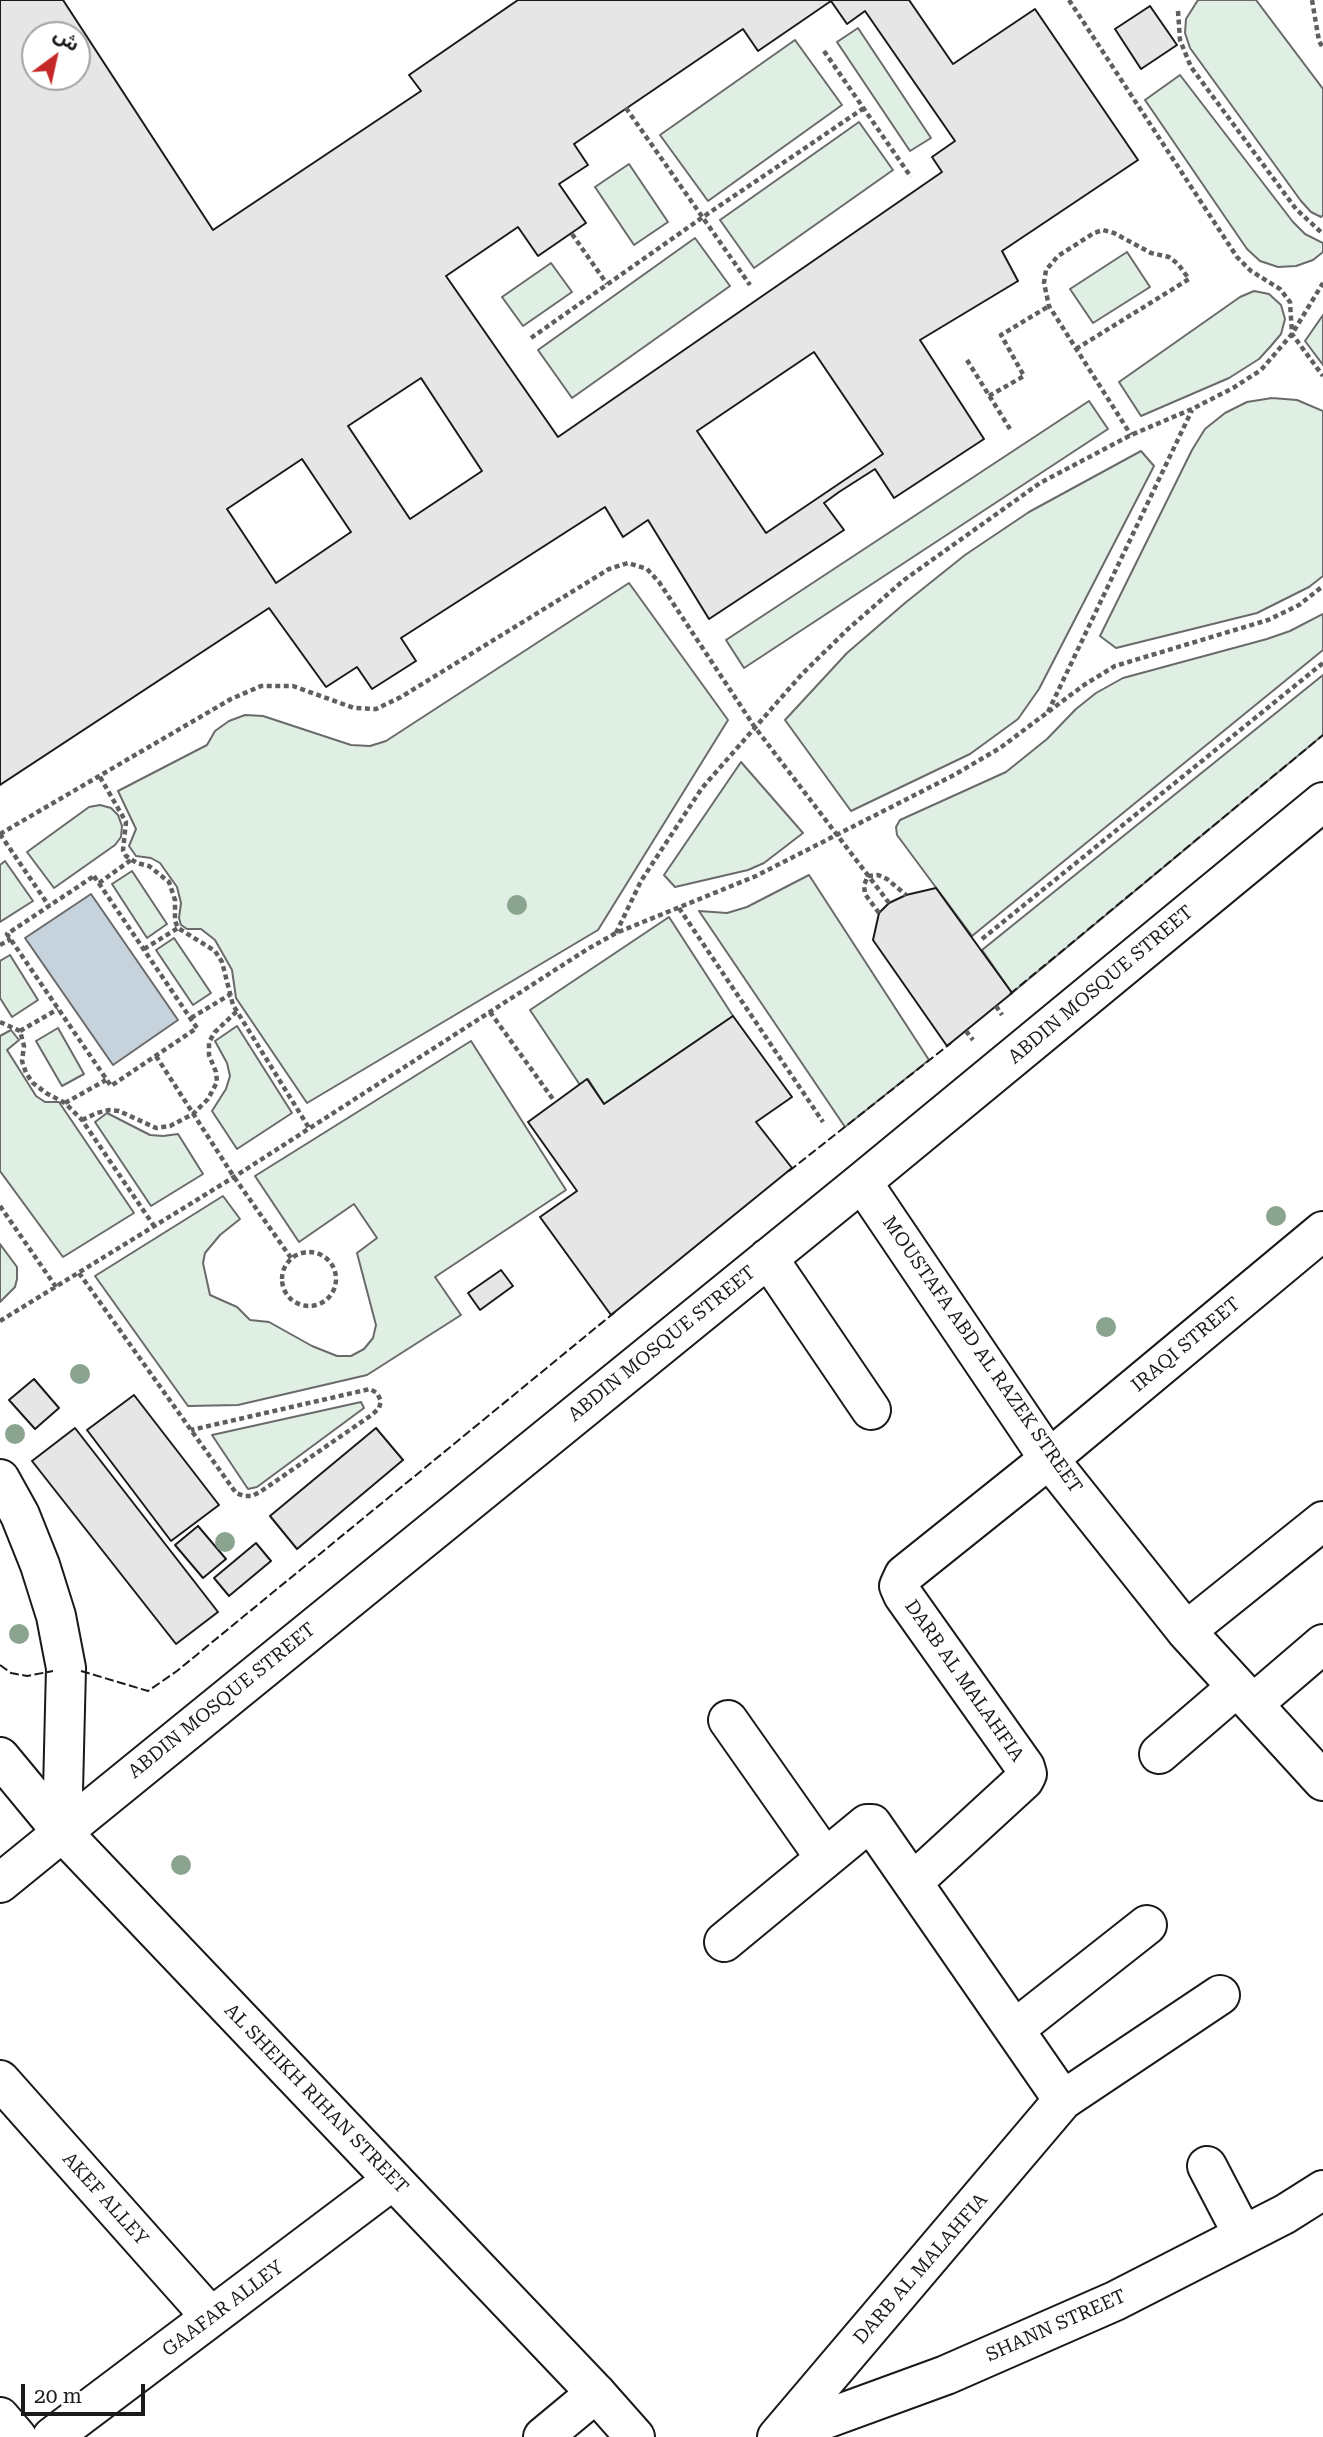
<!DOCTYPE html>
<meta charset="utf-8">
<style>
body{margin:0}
#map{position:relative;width:1323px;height:2437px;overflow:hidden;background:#fff;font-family:"Roboto Serif","Noto Sans Arabic",serif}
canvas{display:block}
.north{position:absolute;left:21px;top:21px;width:70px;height:70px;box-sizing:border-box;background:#fff;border:2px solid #a3a3a3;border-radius:50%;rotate:33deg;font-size:19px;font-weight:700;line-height:28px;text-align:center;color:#1a1a1a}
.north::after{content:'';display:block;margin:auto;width:24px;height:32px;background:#c62828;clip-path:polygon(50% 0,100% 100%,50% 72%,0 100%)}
.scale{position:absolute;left:21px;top:2384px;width:124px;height:32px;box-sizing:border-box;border:4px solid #1a1a1a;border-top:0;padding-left:9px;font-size:21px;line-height:24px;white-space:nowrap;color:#1a1a1a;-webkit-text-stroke:5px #fff;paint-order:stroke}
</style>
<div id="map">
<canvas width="1323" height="2437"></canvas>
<div class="north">ش</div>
<div class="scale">20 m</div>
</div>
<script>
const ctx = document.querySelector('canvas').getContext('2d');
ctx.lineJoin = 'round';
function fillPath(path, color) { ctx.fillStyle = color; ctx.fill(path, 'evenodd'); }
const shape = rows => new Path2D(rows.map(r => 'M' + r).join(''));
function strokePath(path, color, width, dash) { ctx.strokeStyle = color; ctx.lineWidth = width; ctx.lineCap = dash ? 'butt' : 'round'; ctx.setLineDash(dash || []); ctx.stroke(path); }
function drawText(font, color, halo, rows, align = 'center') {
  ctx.font = font + ' "Roboto Serif",serif'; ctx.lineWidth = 5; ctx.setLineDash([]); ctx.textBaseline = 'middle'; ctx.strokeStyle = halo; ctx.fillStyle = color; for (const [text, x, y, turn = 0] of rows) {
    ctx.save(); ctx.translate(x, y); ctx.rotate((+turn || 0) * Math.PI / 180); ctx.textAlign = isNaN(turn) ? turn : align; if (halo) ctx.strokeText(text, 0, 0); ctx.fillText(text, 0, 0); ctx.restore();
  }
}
const green = shape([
 [1198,0,1256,0,1323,89,1323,215,1321,217,1311,212,1301,201,1190,48,1185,33,1186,19,1198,0],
 [858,28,931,138,910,151,837,42,858,28],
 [795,40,842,105,708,201,660,135,795,40],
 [1180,75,1293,222,1305,234,1323,243,1323,252,1313,260,1296,266,1278,267,1260,261,1247,249,1145,100,1180,75],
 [859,122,893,170,754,268,720,220,859,122],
 [629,164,668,222,634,245,595,187,629,164],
 [695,238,730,286,572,398,538,350,695,238],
 [1127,252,1150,287,1093,323,1070,289,1127,252],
 [551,263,572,292,523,326,502,297,551,263],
 [1254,291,1269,294,1281,305,1285,319,1281,334,1270,347,1259,359,1229,378,1141,416,1119,382,1240,297,1254,291],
 [1323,315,1323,365,1305,341,1323,315],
 [1272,398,1297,400,1323,411,1323,576,1309,587,1257,613,1116,648,1100,636,1192,450,1205,429,1225,413,1247,402,1272,398],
 [1089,401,1108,429,744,668,726,640,1089,401],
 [1141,451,1154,466,1039,689,1018,719,970,754,851,811,785,720,847,653,905,603,965,555,1029,512,1141,451],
 [629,583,728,720,598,930,307,1103,236,998,232,970,215,940,201,929,187,929,181,925,179,918,181,903,177,887,160,863,151,858,136,856,129,846,136,829,118,791,207,745,215,731,229,721,245,715,263,716,351,745,370,746,386,741,629,583],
 [1323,614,1323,650,972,936,897,835,896,827,900,820,1006,772,1047,739,1076,709,1096,693,1123,678,1267,639,1290,631,1323,614],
 [1323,675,1323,735,1012,993,982,950,1323,675],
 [741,762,803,833,764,863,748,870,675,887,664,875,741,762],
 [100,805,111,808,118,815,122,826,121,837,115,845,54,888,27,852,89,807,100,805],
 [5,861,33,901,0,922,0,865,5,861],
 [132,871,167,924,147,938,112,884,132,871],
 [809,875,929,1060,845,1127,699,911,727,913,747,907,809,875],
 [669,917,733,1016,604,1104,588,1079,580,1085,530,1010,669,917],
 [174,938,211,993,193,1005,156,950,174,938],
 [10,955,38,1000,12,1017,0,998,0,961,10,955],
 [237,1026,292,1113,237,1149,212,1111,226,1089,230,1076,227,1063,215,1041,237,1026],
 [58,1028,84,1074,62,1086,36,1041,58,1028],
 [11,1030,19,1040,7,1050,36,1096,45,1102,59,1102,134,1213,63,1257,0,1171,0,1036,11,1030],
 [471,1041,566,1190,435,1277,461,1315,367,1375,238,1405,188,1406,95,1276,223,1196,240,1219,220,1235,205,1253,203,1263,210,1295,237,1307,250,1320,269,1322,312,1346,337,1356,351,1356,364,1349,373,1338,376,1325,357,1253,377,1238,354,1204,299,1242,255,1176,471,1041],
 [107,1113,150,1135,163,1136,178,1134,203,1174,151,1206,95,1122,107,1113],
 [0,1244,17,1267,17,1279,15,1287,0,1302,0,1244],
 [361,1402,364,1408,257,1487,248,1489,212,1435,361,1402]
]);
const water = shape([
 [91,894,178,1020,113,1065,25,938,91,894]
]);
const building = shape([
 [0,0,63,0,213,230,421,91,409,75,518,0,909,0,953,64,1035,9,1138,160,1002,251,1018,281,920,340,984,439,894,498,875,469,839,492,824,503,844,530,709,619,648,520,623,537,605,507,401,638,416,661,372,689,357,667,326,687,269,608,0,785,0,0],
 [831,1,847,24,865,11,955,141,932,157,942,172,558,437,446,276,518,227,538,256,586,223,559,184,588,165,574,144,743,29,758,51,831,1],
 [35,35,77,35,77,77,35,77,35,35],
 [814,352,883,454,766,533,697,431,814,352],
 [421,378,482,471,410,519,348,426,421,378],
 [302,459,351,532,276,583,227,509,302,459],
 [1150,6,1177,45,1141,69,1115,29,1150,6],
 [936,888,1012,993,947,1046,873,940,879,913,889,903,906,895,936,888],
 [733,1016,792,1097,756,1122,792,1168,611,1315,540,1217,577,1191,528,1122,587,1079,604,1104,733,1016],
 [501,1270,513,1286,480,1310,468,1293,501,1270],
 [34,1379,59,1408,35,1429,9,1400,34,1379],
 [134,1395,219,1505,171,1541,87,1430,134,1395],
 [75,1428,218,1612,176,1644,32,1461,75,1428],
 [376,1428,403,1460,297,1549,270,1516,376,1428],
 [198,1526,226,1559,203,1578,175,1545,198,1526],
 [256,1543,271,1561,229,1596,214,1578,256,1543]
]);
const path = shape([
 [1069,0,1237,257,1251,271,1280,289,1290,302,1292,334,1323,376],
 [1312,0,1319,41,1323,48],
 [1178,11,1180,40,1191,67,1296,209,1323,234],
 [824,51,911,177],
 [626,108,750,285],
 [572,234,607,284],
 [531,338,703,217,864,108],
 [1076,349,1189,279,1178,264,1169,257,1151,253,1114,233,1103,230,1094,233,1058,256,1046,270,1044,283,1049,306,1131,435],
 [967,360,1010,429],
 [989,396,1024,376,1001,335,1049,306],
 [1048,712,1192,410],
 [100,777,126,822,123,850,126,856,137,863,149,866,169,882,175,900,175,921,178,928,215,951,222,962,233,1005,309,1128],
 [0,834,231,699,261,686,293,686,354,708,376,709,401,697,609,569,628,563,647,569,659,582,754,726,889,903],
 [0,834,49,906],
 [94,876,197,1028,111,1086,7,934,94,876],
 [99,883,131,860],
 [679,908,823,1122],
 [879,913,865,894,864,885,868,876,878,875,887,879,906,895],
 [616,933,641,881,702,788,802,674,848,629,904,580,1040,483,1131,435,1192,409,1233,388,1261,370,1292,334,1323,283],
 [982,939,1323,663],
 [0,945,11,939],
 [144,949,178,928],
 [996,1006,1002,1015],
 [490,1012,555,1102],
 [191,1018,231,994],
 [0,1022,20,1031,24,1046,22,1061,26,1073,33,1083,46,1093,65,1103,82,1120,154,1226],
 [20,1031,58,1009],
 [966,1031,973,1040],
 [156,1056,234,1177,291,1258],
 [65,1103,106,1080],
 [82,1120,97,1113,109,1110,119,1111,156,1128,170,1126,193,1114,208,1099,217,1082,216,1072,209,1055,209,1042,215,1032,237,1011],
 [0,1206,56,1287],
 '282 1279a27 27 0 1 1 54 0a27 27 0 1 1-54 0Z',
 [79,1273,191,1430,236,1493,244,1496,252,1496,260,1492,373,1414,379,1408,381,1401,377,1393,370,1389,191,1430],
 [0,1321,234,1177,586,950,616,933,756,876,954,775,1000,748,1084,685,1115,666,1268,620,1299,605,1323,586]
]);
const minor = shape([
 [862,1182,1049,1459,1186,1631,1323,1781],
 [768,1258,871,1410],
 [0,1479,20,1515,40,1565,56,1616,66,1668,62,1832],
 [1186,1631,1323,1521],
 [1253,1704,1323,1644],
 [728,1720,825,1858],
 [1159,1754,1237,1687],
 [913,1882,1024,1780,1027,1774,1025,1767,903,1595,899,1586,904,1575,1049,1459,1323,1231],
 [0,1883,862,1182,1323,802],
 [724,1942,867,1824,872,1824,1063,2100,777,2437],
 [1015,2029,1147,1925],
 [0,2080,211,2317],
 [1063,2100,1220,1995],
 [1207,2166,1243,2235],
 [0,2417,17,2437],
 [779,2436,946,2375,1115,2301,1285,2214,1323,2190],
 [52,2437,393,2180],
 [543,2437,596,2393]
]);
const major = shape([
 [0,1757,62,1832,596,2393,635,2437]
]);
const fence = shape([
 [1010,994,1323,735],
 [789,1171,951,1043],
 [0,1665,11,1673,27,1676,53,1671],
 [81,1671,148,1691,177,1671,615,1312]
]);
const trees = [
 [517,905],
 [1276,1216],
 [1106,1327],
 [80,1374],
 [15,1434],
 [225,1542],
 [19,1634],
 [181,1865]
];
const streetNames = [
 ["ABDIN MOSQUE STREET",1101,985,-40],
 ["ABDIN MOSQUE STREET",662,1344,-39],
 ["IRAQI STREET",1186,1345,-40],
 ["MOUSTAFA ABD AL RAZEK STREET",982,1355,55],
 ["DARB AL MALAHFIA",964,1681,55],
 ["ABDIN MOSQUE STREET",222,1701,-39],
 ["AL SHEIKH RIHAN STREET",316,2099,46],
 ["AKEF ALLEY",105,2199,48],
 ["DARB AL MALAHFIA",921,2269,-49],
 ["GAAFAR ALLEY",223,2309,-37],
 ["SHANN STREET",1056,2326,-24]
];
fillPath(green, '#e0efe3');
strokePath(green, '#6a6a6a', 2);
fillPath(water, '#c6d2dc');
strokePath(water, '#6a6a6a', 2);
fillPath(building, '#e6e6e6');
strokePath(building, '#1a1a1a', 2);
strokePath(minor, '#1a1a1a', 42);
strokePath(major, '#1a1a1a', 42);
strokePath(path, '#5f5f5f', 4.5, [5, 3.5]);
strokePath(minor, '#fff', 38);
strokePath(major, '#fff', 38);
strokePath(fence, '#1a1a1a', 2, [9, 3.5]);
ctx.fillStyle = '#8aa48f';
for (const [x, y] of trees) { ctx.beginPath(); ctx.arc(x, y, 10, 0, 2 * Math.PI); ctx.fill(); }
drawText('19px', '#1a1a1a', '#fff', streetNames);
</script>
